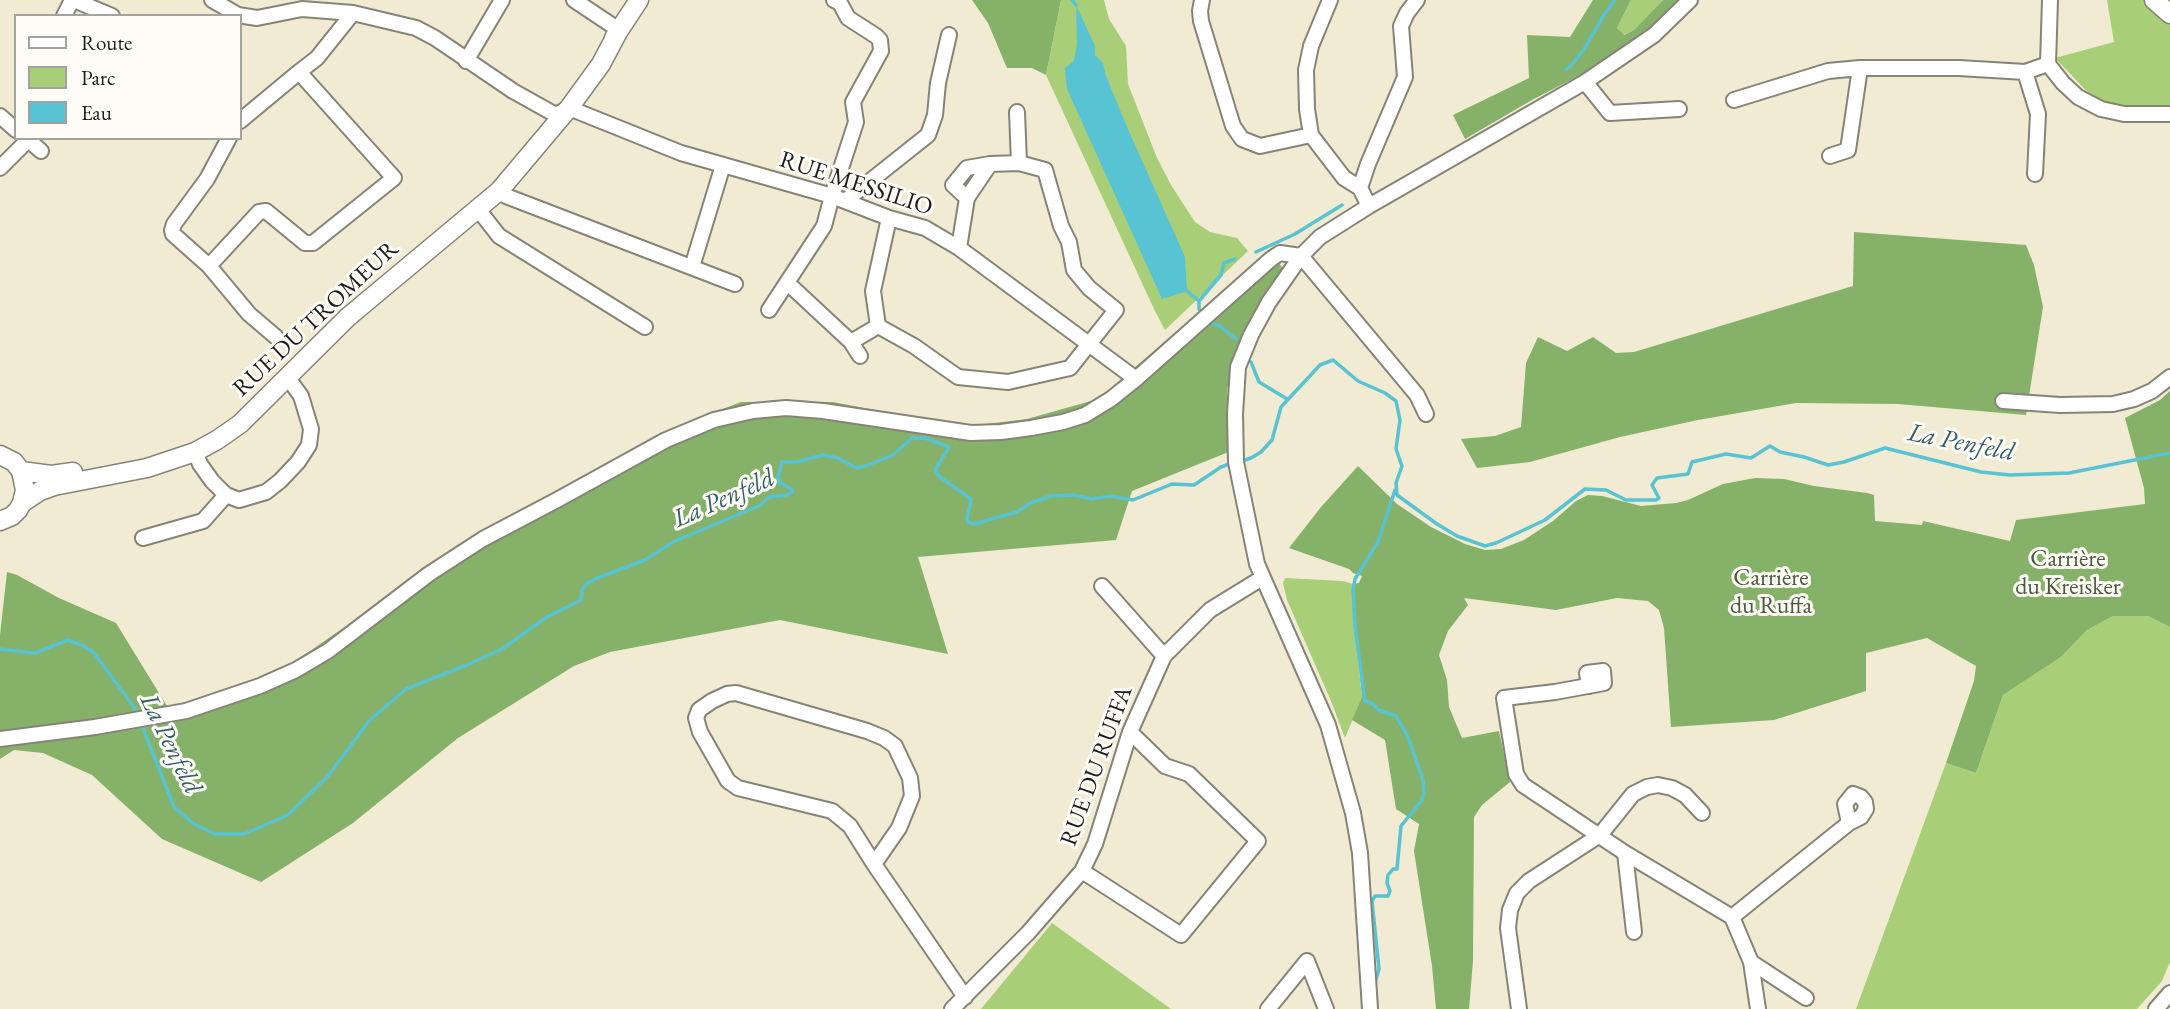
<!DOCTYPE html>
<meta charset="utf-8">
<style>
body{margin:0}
#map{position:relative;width:2170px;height:1009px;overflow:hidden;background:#f0ebd2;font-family:"EB Garamond",serif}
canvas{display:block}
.legend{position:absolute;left:14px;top:14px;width:228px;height:126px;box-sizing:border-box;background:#fdfcf7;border:2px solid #a3a29f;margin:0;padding:9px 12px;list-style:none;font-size:21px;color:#1c1c1c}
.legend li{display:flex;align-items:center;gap:14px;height:35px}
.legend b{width:35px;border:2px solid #a3a29f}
</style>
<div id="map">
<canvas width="2170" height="1009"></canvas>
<ul class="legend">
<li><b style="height:9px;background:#fff"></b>Route</li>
<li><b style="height:19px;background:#a9ce78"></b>Parc</li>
<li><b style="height:19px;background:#58c3d2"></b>Eau</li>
</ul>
</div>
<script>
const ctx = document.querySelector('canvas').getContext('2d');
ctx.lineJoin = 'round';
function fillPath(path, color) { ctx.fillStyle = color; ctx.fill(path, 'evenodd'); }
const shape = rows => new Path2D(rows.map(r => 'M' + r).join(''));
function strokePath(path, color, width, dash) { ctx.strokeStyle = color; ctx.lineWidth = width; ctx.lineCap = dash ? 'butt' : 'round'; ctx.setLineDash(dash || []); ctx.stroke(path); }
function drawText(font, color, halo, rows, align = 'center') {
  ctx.font = font + ' "EB Garamond",serif'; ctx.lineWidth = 6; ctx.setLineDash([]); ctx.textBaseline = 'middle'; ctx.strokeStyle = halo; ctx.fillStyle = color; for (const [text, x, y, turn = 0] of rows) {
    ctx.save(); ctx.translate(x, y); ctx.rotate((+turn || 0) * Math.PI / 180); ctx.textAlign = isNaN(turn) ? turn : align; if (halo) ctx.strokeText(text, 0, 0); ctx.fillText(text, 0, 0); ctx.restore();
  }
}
const green = shape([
 [1061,0,1104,0,1109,19,1126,46,1128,84,1157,158,1171,185,1195,222,1210,232,1237,238,1248,251,1165,330,1154,309,1046,75],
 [1631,0,1663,0,1634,30,1623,35,1617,28],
 [2107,0,2170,0,2170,110,2098,103,2055,58,2114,42],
 [1285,578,1343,581,1353,584,1354,620,1362,697,1345,738,1331,701,1287,600,1283,583],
 [2113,616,2148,616,2170,627,2170,962,2162,981,2137,1009,1856,1009,1946,763,1976,773,2003,695,2061,657,2087,630],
 [1052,923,1171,1009,981,1009]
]);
const forest = shape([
 [972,0,1061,0,1046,75,1032,68,1007,68,988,23],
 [1593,0,1631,0,1617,28,1624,35,1634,30,1663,0,1682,0,1650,32,1603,63,1532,100,1465,139,1453,115,1529,78,1527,35,1570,37],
 [1854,232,2026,245,2034,265,2043,307,2026,415,1898,404,1796,403,1698,420,1620,437,1530,462,1477,468,1461,439,1495,436,1521,427,1526,363,1538,337,1567,351,1593,337,1616,353,1634,352,1853,286],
 [1270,251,1284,270,1257,307,1237,349,1227,390,1231,451,1132,491,1116,540,918,557,948,654,780,620,610,652,574,666,458,738,353,823,261,882,162,839,92,775,43,753,14,750,0,759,0,635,7,572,17,575,59,598,116,623,167,706,218,695,297,660,475,537,610,466,668,430,741,402,833,402,926,420,970,426,1027,419,1098,399],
 [2170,391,2170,627,2148,616,2113,616,2087,630,2061,657,2003,695,1976,773,1946,763,1974,681,1976,666,1927,638,1866,653,1866,691,1774,720,1671,727,1664,628,1659,610,1648,601,1617,598,1556,610,1464,598,1468,605,1448,631,1439,655,1447,680,1449,707,1462,738,1499,731,1510,782,1482,805,1474,817,1473,961,1469,1009,1436,1009,1432,966,1414,851,1419,824,1396,809,1385,740,1352,720,1362,697,1353,595,1353,584,1359,583,1362,576,1353,573,1349,569,1289,548,1321,507,1358,466,1397,504,1431,527,1465,544,1485,550,1501,549,1524,540,1553,521,1576,501,1588,495,1602,496,1641,506,1676,503,1688,500,1723,484,1755,478,1784,479,1814,486,1867,493,1874,495,1875,521,1922,525,1923,521,2010,541,2016,520,2145,504,2144,488,2125,418,2160,400]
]);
const water = shape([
 [1076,5,1095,46,1095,55,1103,63,1106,76,1127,127,1185,257,1187,291,1162,299,1067,89,1065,68,1074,61,1077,44]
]);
const stream = shape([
 [1072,0,1076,5],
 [1566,69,1570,67,1583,51,1604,15,1615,0],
 [1256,252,1295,234,1342,205],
 [1187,291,1199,301],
 [1204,315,1199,309,1199,301,1221,275,1224,263,1235,259],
 [1208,322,1220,326,1236,339],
 [1251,362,1259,382,1287,399],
 [1239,462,1251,458,1261,452,1272,440,1281,407,1320,365,1333,360,1358,381,1385,393,1396,401,1400,420,1396,449,1402,466,1396,483,1397,495,1437,524,1457,536,1485,546,1496,543,1545,520,1585,489,1606,490,1626,500,1656,500,1659,498,1652,485,1657,478,1688,474,1692,462,1726,454,1751,458,1770,446,1780,452,1804,457,1828,465,1844,462,1885,448,1981,472,2010,475,2069,473,2170,453],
 [0,649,35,653,68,640,84,646,94,653,134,707,138,716],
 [141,723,174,807,194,824,215,834,244,834,288,815,328,776,369,721,406,689,467,665,502,649,547,617,581,600,582,590,586,584,595,579,645,560,675,541,761,505,769,497,787,495,793,492,791,489,779,482,778,477,782,462,797,462,823,455,838,458,856,468,866,466,893,455,912,438,925,438,949,447,935,470,940,477,971,499,967,519,968,522,974,524,1017,512,1031,503,1050,496,1073,495,1092,499,1110,496,1133,500,1172,484,1194,485,1221,467,1232,463],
 [1377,1009,1375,983,1379,969,1372,901,1375,896,1388,896,1390,891,1387,883,1388,875,1393,869,1397,869,1401,826,1422,800,1424,793,1423,780,1408,737,1396,716,1379,710,1373,704,1365,701,1355,626,1353,590,1355,579,1378,542,1395,490]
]);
const minor = shape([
 [74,0,112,16],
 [212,0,238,15,257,18,302,9,353,13,416,28,435,38,513,91,556,115,569,108,681,153,832,196,889,218,925,228,959,248,1136,379],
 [574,0,619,30],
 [1202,0,1200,11,1201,21,1233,126,1242,139,1260,146,1311,135],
 [1330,0,1311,46,1306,70,1307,109,1311,135,1344,178,1360,188],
 [2050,0,2048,64,2063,83,2078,97,2101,109,2124,114,2170,114],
 [64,16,72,0],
 [466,61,502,0],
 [2025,72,2038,114,2035,174],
 [1585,82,1610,113,1679,109],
 [1734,100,1828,71,1860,68,1959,68,2025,72,2048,64],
 [1017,112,1019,163],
 [0,116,16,130],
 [240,121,299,72],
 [26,138,41,151],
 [229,138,207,179,174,224,172,230,173,234,209,266,249,314,276,337],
 [1830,156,1848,150,1860,68],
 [0,168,30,138],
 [499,191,506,196,735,284],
 [967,198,953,185,967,168,990,164],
 [845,201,928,135,935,115,938,83,949,35],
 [1369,206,1360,188,1368,164,1405,77,1401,26,1407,13,1417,0],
 [477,208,499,236,645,327],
 [889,218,873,291,878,326,914,346,958,377,1008,382,1070,368,1116,310,1089,288,1074,270,1069,242,1061,226,1045,170,1019,163,990,164,967,198,959,248],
 [1301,256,1417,395,1426,414],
 [209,266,259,212,266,211,305,243,313,243,394,178,299,72,317,58,353,13],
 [692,267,723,165],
 [793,288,851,342,878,326],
 [769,310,824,226,832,196,856,122,853,102,881,51,880,40,876,36,848,18,840,3,834,0],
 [851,342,860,356],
 [2003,401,2060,405,2113,404,2134,399,2152,391,2170,377],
 [195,452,200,464,212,481,226,495,239,500,266,492,280,481,298,462,309,445,311,429,301,396,288,378],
 [143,538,203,521,226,495],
 [1102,586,1164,656],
 [1589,686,1587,673,1603,671,1604,683,1555,692,1504,698,1516,774,1523,785,1625,853,1732,917,1751,962,1758,1009],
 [0,739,95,727,186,711,260,686,296,670,328,651,429,574,483,539,557,500,666,440,714,420,753,411,786,408,823,411,971,433,1001,432,1031,428,1063,422,1085,415,1111,399,1136,379,1271,259,1280,253,1301,256],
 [1625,853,1634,932],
 [874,864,899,828,912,796,910,778,895,746,884,738,867,731,736,693,727,694,712,701,699,710,696,718,700,732,728,781,738,788,832,811,850,826,874,864,965,997],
 [1082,871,1181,935,1258,841,1189,774,1165,766,1130,732],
 [1732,917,1849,823,1861,817,1866,809,1865,802,1861,797,1853,794,1845,804,1849,823],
 [1751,962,1806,998],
 [952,1009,1028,933,1082,871,1095,844,1130,732,1164,656,1210,610,1262,578],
 [1268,1009,1307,961,1326,1009],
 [1370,1009,1360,853,1353,813,1328,725,1257,564,1236,462,1235,414,1238,367,1251,335,1269,302,1301,256,1320,237,1369,206,1585,82,1654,35,1690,0],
 [1519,1009,1508,928,1510,910,1517,893,1529,881,1600,835,1633,794,1647,787,1658,785,1672,788,1685,795,1702,813],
 [2156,1009,2170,993]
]);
const major = shape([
 [2154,0,2170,14],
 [614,38,639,0],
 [0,455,14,462,21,471,25,490,22,503,18,510,12,516,0,521],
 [21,471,51,475,73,472],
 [22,503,40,491,54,486,147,468,195,452,217,440,240,424,348,317,499,191,569,108,601,64,619,30]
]);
const streetNames = [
 ["RUE MESSILIO",856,184,18],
 ["RUE DU TROMEUR",316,319,-43],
 ["RUE DU RUFFA",1097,766,-70]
];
const parkNames = [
 ["Carrière",2068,559],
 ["du Kreisker",2068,587],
 ["Carrière",1771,578],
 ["du Ruffa",1771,606]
];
const waterNames = [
 ["La Penfeld",1961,443,11],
 ["La Penfeld",724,499,-24],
 ["La Penfeld",170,744,64]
];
fillPath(green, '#a9ce78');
fillPath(forest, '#86b168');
fillPath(water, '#58c3d2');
strokePath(stream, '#58c3d2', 3.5);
strokePath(minor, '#868477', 18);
strokePath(major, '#868477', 21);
strokePath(minor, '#fff', 14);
strokePath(major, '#fff', 18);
drawText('24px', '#1c1c1c', '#fdfcf7', streetNames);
drawText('24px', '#4d5a3c', '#fdfcf7', parkNames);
drawText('italic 26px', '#345f65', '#fdfcf7', waterNames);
</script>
